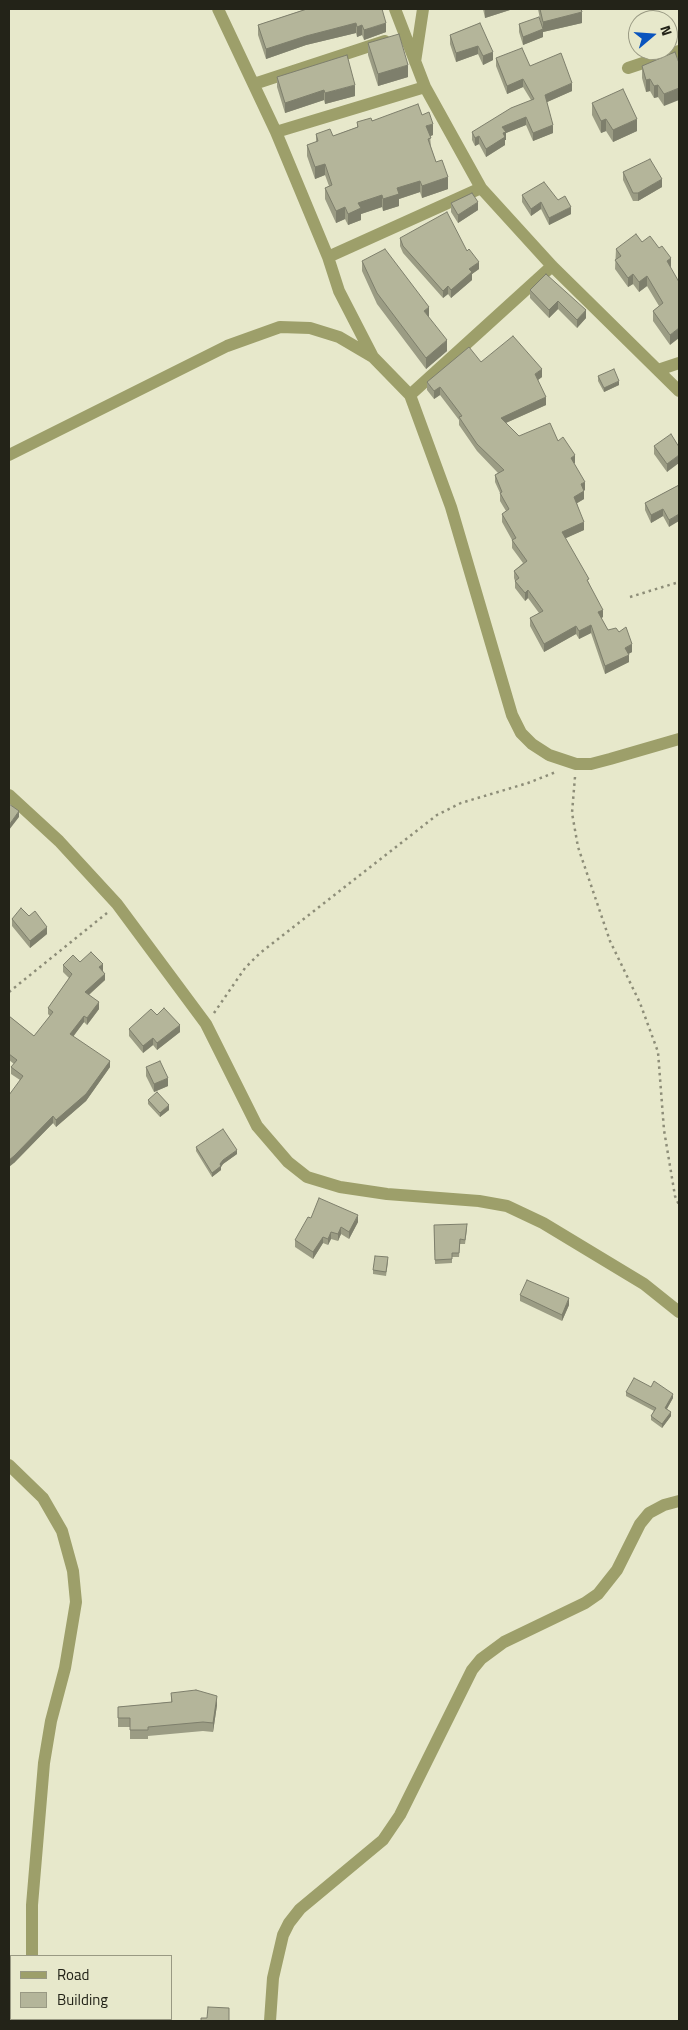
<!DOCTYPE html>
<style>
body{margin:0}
#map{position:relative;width:688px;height:2030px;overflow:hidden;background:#e7e8cb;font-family:"Titillium Web",sans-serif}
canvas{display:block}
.frame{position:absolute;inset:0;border:10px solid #232318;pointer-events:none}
.legend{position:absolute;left:10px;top:1955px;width:162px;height:65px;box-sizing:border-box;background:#e7e8cb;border:1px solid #999983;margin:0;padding:6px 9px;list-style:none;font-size:15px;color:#232318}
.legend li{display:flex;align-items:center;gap:10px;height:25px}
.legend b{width:25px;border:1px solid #999983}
.north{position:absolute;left:628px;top:10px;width:50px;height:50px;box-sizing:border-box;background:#e7e8cb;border:1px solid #999983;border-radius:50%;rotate:72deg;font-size:14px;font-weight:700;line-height:20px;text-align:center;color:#232318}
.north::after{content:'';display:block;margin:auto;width:18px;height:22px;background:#0954be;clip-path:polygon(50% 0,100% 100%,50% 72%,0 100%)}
</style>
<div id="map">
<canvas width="688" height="2030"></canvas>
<div class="frame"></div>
<ul class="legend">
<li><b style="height:6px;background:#9d9f6a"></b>Road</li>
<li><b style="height:14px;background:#b4b59a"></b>Building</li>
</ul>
<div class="north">N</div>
</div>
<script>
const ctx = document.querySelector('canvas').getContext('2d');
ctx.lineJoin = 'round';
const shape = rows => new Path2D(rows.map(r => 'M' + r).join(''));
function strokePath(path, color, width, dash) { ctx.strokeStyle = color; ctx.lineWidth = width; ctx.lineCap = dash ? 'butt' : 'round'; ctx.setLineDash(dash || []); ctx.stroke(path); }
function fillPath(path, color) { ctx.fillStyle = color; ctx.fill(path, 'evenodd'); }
const path = shape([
 [630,597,679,582],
 [575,777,572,813,578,847,610,941,640,1003,658,1052,664,1130,675,1196,679,1205],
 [9,992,107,913],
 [214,1013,245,968,260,953,437,815,461,803,528,783,556,772]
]);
const minor = shape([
 [218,9,276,132,328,257,339,291,373,357],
 [395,9,425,87,481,188,552,266,679,391],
 [415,62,423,9],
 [628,68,679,51],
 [254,84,385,41],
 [276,132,425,87],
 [328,257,481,188],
 [658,370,679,363],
 [410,395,552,266],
 [9,455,227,346,280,327,310,328,339,337,373,357,410,395,451,507,512,715,521,733,532,744,549,755,576,764,591,764,610,759,679,739],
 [9,795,59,841,117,904,206,1024,257,1126,288,1162,307,1177,340,1187,387,1194,479,1201,507,1206,543,1223,644,1284,679,1312],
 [9,1465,43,1498,62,1531,73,1571,76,1602,65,1668,51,1721,44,1763,32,1905,32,1956],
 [32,2021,32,2019],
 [270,2021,273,1978,283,1935,289,1923,300,1909,383,1840,400,1815,472,1670,481,1659,504,1642,585,1603,598,1594,617,1570,640,1524,649,1513,664,1505,679,1501]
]);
const wall = shape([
 [306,9,386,32,364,40,362,35,357,37,356,33,306,45,266,59,258,35,258,25],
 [483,9,513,9,485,18],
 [538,9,581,9,582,23,543,32,543,37,523,45,519,32,519,24,541,24],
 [480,23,493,60,483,65,478,54,456,62,450,44,450,35],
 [368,43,408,77,378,86,368,55],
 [675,52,664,106,658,97,654,98,650,91,646,92,642,78,642,66],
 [496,58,530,66,572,91,547,102,553,133,533,141,526,125,506,133,506,140,505,140,505,145,486,157,479,144,475,146,472,140,472,132,531,100,523,87,507,94,496,66],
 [277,77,355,96,325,104,324,100,285,113,277,87],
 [592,103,637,131,613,142,606,131,601,133,592,115],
 [422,115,433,135,430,136,431,147,436,162,448,189,422,198,420,192,399,199,399,206,383,211,382,207,361,214,361,220,348,225,345,219,336,223,325,199,325,188,329,186,325,175,315,179,307,156,307,145,316,142,316,134,333,136,357,127,357,122],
 [623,172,662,187,638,201,633,201,623,180],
 [522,195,558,200,571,214,549,225,541,209,531,216,522,202],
 [451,203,478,210,458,223,451,212],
 [400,238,467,251,479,269,472,274,472,280,451,298,448,294,443,298,403,253,400,246],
 [642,242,659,248,671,258,670,345,653,321,653,311,659,306,647,286,639,292,633,284,628,287,615,269,616,249],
 [362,261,429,318,447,351,426,369,377,304,362,271],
 [546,274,586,318,577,328,558,309,549,318,530,298,530,290],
 [481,362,542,377,538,380,546,405,506,423,519,436,558,441,575,463,574,463,585,490,584,490,584,499,577,503,584,530,565,538,589,583,603,617,601,618,608,630,632,652,628,654,629,662,605,674,591,633,579,639,576,634,544,652,530,626,530,618,539,613,528,598,525,601,515,588,515,581,514,578,514,571,523,563,512,548,512,540,502,522,502,514,506,511,500,501,500,493,495,482,495,475,498,473,477,451,459,425,459,420,440,395,434,399,427,390,427,382],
 [598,376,619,385,604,392,598,381],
 [654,446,679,447,667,472,654,454],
 [679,485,669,527,663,516,651,523,645,510,645,503],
 [12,919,47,934,30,948,12,926],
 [80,962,103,971,105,980,89,995,99,1009,87,1025,84,1022,73,1036,110,1067,86,1101,56,1127,53,1123,14,1163,20,1080,11,1074,11,1067,14,1064,9,1060,9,1016,34,1036,50,1016,48,1014,48,1008,69,978,63,972,63,965],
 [157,1015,180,1032,157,1050,153,1045,143,1053,129,1036,129,1029],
 [146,1067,168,1086,154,1092,146,1076],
 [148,1100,169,1110,160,1117,148,1104],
 [196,1147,237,1154,223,1164,221,1167,221,1170,212,1177,196,1151],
 [311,1218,358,1222,349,1239,341,1234,338,1241,331,1239,328,1245,323,1243,313,1259,295,1247,295,1240],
 [434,1225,467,1229,465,1244,460,1244,459,1257,452,1257,452,1263,435,1264],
 [388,1262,386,1276,373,1274,373,1270],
 [520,1295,569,1305,562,1321,520,1301],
 [626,1392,673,1398,667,1409,671,1416,662,1428,651,1420,651,1416,654,1411,626,1396],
 [171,1693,217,1705,213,1732,203,1731,148,1736,148,1739,130,1739,130,1727,118,1727,118,1707,171,1702]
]);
const shadedWall = shape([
 [489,9,513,9,485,18,485,10],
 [582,12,582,23,543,32,543,37,523,45,523,37,543,29,543,22],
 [356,23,356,33,306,45,266,59,266,49,306,36],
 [386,23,386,32,364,40,364,30],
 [362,25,362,35,357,37,357,27],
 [478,46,478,54,456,62,456,53],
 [493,52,493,60,483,65,483,56],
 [408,65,408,77,378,86,378,74],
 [523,79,523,87,507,94,507,86],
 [650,79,650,91,646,92,646,80],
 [572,83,572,91,545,103,545,95],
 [355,85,355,96,325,104,325,93],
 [658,85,658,97,654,98,654,86],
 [679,88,679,100,664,106,664,94],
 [324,90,324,100,285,113,285,103],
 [526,117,526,125,506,133,506,140,505,140,505,145,486,157,486,149,502,127],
 [606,119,606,131,601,133,601,121],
 [637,119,637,131,613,142,613,130],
 [433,124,433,135,426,138,426,126],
 [553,125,553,133,533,141,533,133],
 [479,136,479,144,475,146,475,138],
 [325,164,325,175,315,179,315,167],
 [448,177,448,189,422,198,422,186],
 [662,179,662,187,638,201,638,193],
 [420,181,420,192,399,199,399,206,383,211,383,199,397,188],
 [382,195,382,207,361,214,361,220,348,225,348,214,358,203],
 [478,202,478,210,458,223,458,215],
 [541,202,541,209,531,216,531,209],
 [345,207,345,219,336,223,336,211],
 [571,207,571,214,549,225,549,218],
 [671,258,671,268,667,261],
 [479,262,479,269,472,274,472,280,451,298,451,290,469,269],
 [633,274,633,284,628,287,628,278],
 [647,276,647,286,639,292,639,282],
 [448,286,448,294,443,298,443,291],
 [558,301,558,309,549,318,549,310],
 [429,307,429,318,424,311],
 [586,310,586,318,577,328,577,320],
 [679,328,679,338,670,345,670,335],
 [447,340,447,351,426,369,426,358],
 [542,369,542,377,535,382,535,374],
 [619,381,619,385,604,392,604,388],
 [440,387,440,395,434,399,434,391],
 [546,397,546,405,501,425,501,418],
 [575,455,575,463,571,465,571,458],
 [679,455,679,463,667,472,667,464],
 [585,482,585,490,581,492,581,484],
 [584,491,584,499,574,505,574,497],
 [663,509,663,516,651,523,651,515],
 [679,514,679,521,669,527,669,520],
 [584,522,584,530,562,540,562,532],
 [528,590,528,598,525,601,525,593],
 [603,610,603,617,598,620,598,612],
 [591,625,591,633,579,639,579,631],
 [576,626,576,634,544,652,544,644],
 [632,644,632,652,625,656,625,648],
 [629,655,629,662,605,674,605,666],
 [19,811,19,817,9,830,9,825],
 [47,927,47,934,30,948,30,941],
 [103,964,103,971,99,974,99,967],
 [105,974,105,980,85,998,85,992],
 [99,1002,99,1009,87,1025,87,1018],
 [84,1016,84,1022,70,1041,70,1034],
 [180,1025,180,1032,157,1050,157,1043],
 [153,1038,153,1045,143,1053,143,1046],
 [110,1061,110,1067,86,1101,56,1127,56,1120],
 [168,1078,168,1086,154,1092,154,1084],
 [169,1105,169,1110,160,1117,160,1113],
 [53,1116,53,1123,14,1163,9,1167,9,1160],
 [237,1150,237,1154,223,1164,221,1167,221,1170,212,1177,212,1173,223,1160],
 [358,1215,358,1222,349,1239,349,1232],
 [341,1227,341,1234,338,1241,338,1234],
 [331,1232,331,1239,328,1245,328,1239],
 [323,1237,323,1243,313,1259,313,1252],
 [569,1298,569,1305,562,1321,562,1315],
 [673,1394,673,1398,665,1412,665,1408],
 [671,1412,671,1416,662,1428,662,1424],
 [217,1696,217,1705,213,1732,213,1723]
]);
const building = shape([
 [307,9,382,9,386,23,364,30,362,25,357,27,356,23,306,36,266,49,258,25,307,9],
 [540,9,581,9,582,12,543,22,540,9],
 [539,17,543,29,523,37,519,24,539,17],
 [480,23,493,52,483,56,478,46,456,53,450,35,480,23],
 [399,34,408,65,378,74,368,43,399,34],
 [522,48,530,66,561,53,572,83,545,95,553,125,533,133,526,117,502,127,506,132,503,133,505,137,486,149,479,136,475,138,472,132,511,108,534,99,523,79,507,86,496,58,522,48],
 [675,52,679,63,679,88,664,94,658,85,654,86,650,79,646,80,642,66,675,52],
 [347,55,355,85,325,93,324,90,285,103,277,77,347,55],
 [623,89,637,119,613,130,606,119,601,121,592,103,623,89],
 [418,104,422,115,429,112,433,124,426,126,431,138,428,139,436,162,442,160,448,177,422,186,420,181,397,188,399,194,383,199,382,195,358,203,361,208,348,214,345,207,336,211,325,188,332,185,325,164,315,167,307,145,318,141,316,134,330,129,333,136,358,127,357,122,371,118,372,121,418,104],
 [650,159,662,179,638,193,633,193,623,172,650,159],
 [544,182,558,200,565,196,571,207,549,218,541,202,531,209,522,195,544,182],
 [472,193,478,202,458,215,451,203,472,193],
 [447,212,467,251,469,249,479,262,469,269,472,272,451,290,448,286,443,291,403,246,400,238,447,212],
 [636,234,642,242,650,236,659,248,662,246,671,258,667,261,679,282,679,328,670,335,653,311,663,303,647,276,639,282,633,274,628,278,615,260,621,256,616,249,636,234],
 [385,249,429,307,424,311,447,340,426,358,377,293,362,261,385,249],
 [546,274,586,310,577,320,558,301,549,310,530,290,546,274],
 [513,336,542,369,535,374,546,397,501,418,519,436,550,423,558,441,563,437,575,455,571,458,585,482,581,484,584,491,574,497,584,522,562,532,589,579,587,580,603,610,598,612,608,630,616,628,619,632,626,627,632,644,625,648,629,655,605,666,591,625,579,631,576,626,544,644,530,618,543,611,528,590,525,593,515,581,519,578,514,571,527,561,512,540,516,538,502,514,509,509,500,493,502,492,495,475,504,470,477,444,459,417,462,416,440,387,434,391,427,382,469,347,481,362,513,336],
 [614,369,619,381,604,388,598,376,614,369],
 [671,434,679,447,679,455,667,464,654,446,671,434],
 [679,485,679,514,669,520,663,509,651,515,645,503,679,485],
 [9,804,19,811,9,825,9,804],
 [21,908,29,916,35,911,47,927,30,941,12,919,21,908],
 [91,952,103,964,99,967,105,974,85,992,99,1002,87,1018,84,1016,70,1034,110,1061,86,1094,56,1120,53,1116,14,1156,9,1160,9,1095,23,1076,11,1067,17,1060,9,1054,9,1016,34,1036,53,1012,48,1008,72,974,63,965,73,955,80,962,91,952],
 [164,1008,180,1025,157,1043,153,1038,143,1046,129,1029,151,1009,157,1015,164,1008],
 [160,1061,168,1078,154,1084,146,1067,160,1061],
 [157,1092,169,1105,160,1113,148,1100,157,1092],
 [223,1129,237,1150,223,1160,220,1164,221,1166,212,1173,196,1147,223,1129],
 [319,1198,358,1215,349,1232,341,1227,338,1234,331,1232,328,1239,323,1237,313,1252,295,1240,308,1217,311,1218,319,1198],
 [467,1224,465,1240,460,1239,459,1253,452,1253,452,1259,435,1260,434,1225,467,1224],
 [375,1256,388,1257,386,1272,373,1270,375,1256],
 [527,1280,569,1298,562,1315,520,1295,527,1280],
 [634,1378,651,1387,654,1381,673,1394,665,1408,671,1412,662,1424,651,1416,656,1408,626,1392,634,1378],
 [196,1690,217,1696,213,1723,203,1722,148,1727,148,1730,130,1730,130,1718,118,1718,118,1707,172,1702,171,1693,196,1690],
 [208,2007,229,2008,229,2021,201,2021,201,2018,207,2018,208,2007],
 [98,2019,114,2019,115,2021,89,2021,98,2019]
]);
strokePath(path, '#8d8d78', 2.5, [2.5, 4]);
strokePath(minor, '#9d9f6a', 12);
fillPath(wall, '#9b9c84');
fillPath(shadedWall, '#7e7f6c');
fillPath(building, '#b4b59a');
strokePath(building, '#7e7f6c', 1);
</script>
